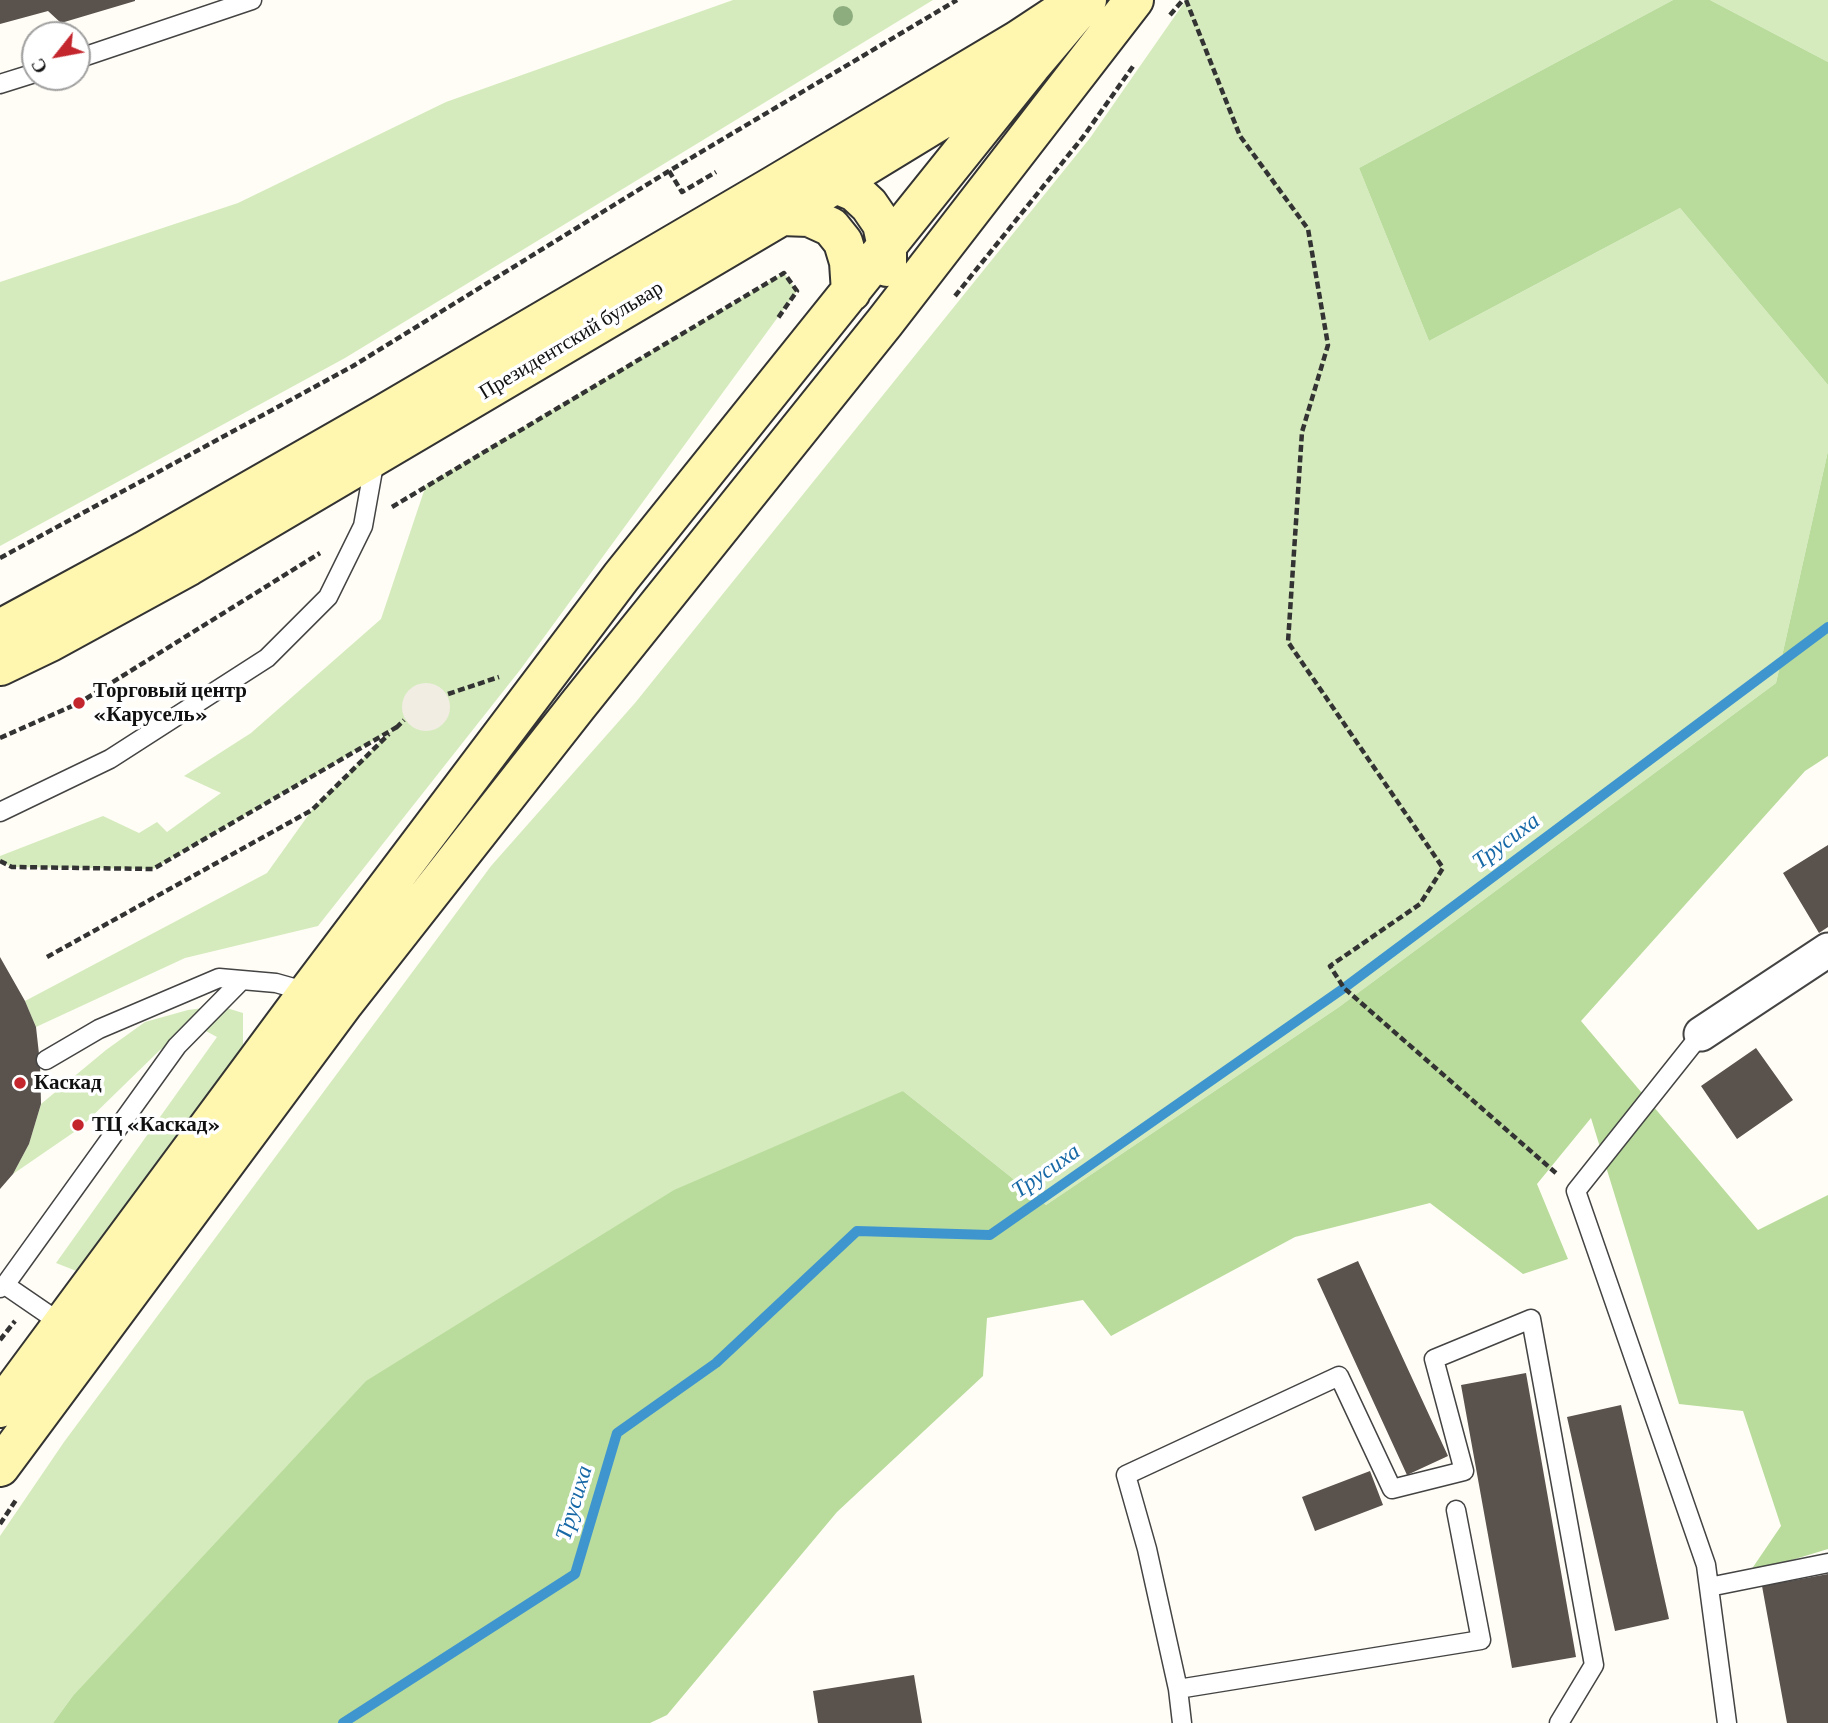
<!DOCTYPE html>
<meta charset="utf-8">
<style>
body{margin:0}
#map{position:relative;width:1828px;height:1723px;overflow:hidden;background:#fffdf5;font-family:"Crimson Pro",serif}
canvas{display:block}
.north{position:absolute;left:21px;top:21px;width:70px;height:70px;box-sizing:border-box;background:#fff;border:2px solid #a0a0a0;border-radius:50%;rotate:239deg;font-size:19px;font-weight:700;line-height:28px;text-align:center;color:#111}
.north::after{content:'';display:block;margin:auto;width:24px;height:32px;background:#c4262e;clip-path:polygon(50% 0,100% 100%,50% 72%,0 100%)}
</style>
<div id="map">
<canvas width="1828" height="1723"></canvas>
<div class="north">С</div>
</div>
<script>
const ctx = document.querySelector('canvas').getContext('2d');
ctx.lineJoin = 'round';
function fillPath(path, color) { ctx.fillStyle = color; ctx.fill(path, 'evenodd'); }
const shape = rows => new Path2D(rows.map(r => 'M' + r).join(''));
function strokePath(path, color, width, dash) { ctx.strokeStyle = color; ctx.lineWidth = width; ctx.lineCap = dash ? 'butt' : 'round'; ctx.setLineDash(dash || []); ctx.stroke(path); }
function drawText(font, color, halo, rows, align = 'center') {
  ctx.font = font + ' "Crimson Pro",serif'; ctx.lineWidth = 7; ctx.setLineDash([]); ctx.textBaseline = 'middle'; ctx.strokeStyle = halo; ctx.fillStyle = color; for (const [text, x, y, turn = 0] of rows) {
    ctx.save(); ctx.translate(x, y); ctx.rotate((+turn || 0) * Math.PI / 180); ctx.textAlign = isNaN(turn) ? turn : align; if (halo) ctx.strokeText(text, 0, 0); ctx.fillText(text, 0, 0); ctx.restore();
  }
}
const green = shape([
 [733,0,933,0,345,358,0,546,0,282,238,203,446,102],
 [1186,0,1673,0,1359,168,1429,341,1680,208,1828,385,1828,451,1776,683,1339,1007,1046,1205,903,1091,72,1697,53,1723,0,1723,0,1536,64,1442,491,866,635,703,1090,138],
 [1710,0,1828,0,1828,62],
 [784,273,797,291,520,670,318,926,185,958,36,1027,25,1001,267,873,312,810,393,729,153,869,12,867,0,861,0,856,103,816,139,833,157,822,167,832,221,793,184,776,251,733,381,619,426,485],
 [220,1006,243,1013,243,1053,79,1272,56,1263,217,1037,204,1030,188,1031,160,1050,80,1128,13,1174,29,1144,41,1104,106,1050,145,1022,188,1010]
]);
const forest = shape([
 [1673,0,1710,0,1828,62,1828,385,1680,208,1429,341,1359,168],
 [1828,451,1828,756,1805,771,1581,1021,1758,1230,1828,1195,1828,1549,1749,1573,1781,1526,1743,1411,1679,1404,1591,1118,1537,1184,1568,1259,1523,1274,1430,1203,1295,1237,1111,1336,1083,1300,987,1318,983,1376,837,1512,667,1715,650,1723,53,1723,72,1697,366,1381,674,1190,903,1091,1046,1205,1339,1007,1776,683]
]);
const plaza = shape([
 '402 707a24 24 0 1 1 48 0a24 24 0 1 1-48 0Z'
]);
const stream = shape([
 [343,1723,575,1574,617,1433,716,1363,857,1231,990,1235,1344,988,1828,627]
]);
const building = shape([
 [0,0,135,0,135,1,61,23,48,11,0,24],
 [1828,845,1828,927,1819,933,1783,873],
 [0,957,25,1001,36,1027,40,1063,41,1104,29,1144,13,1174,0,1189],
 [1756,1048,1793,1100,1737,1139,1701,1086],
 [1358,1261,1448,1456,1407,1475,1317,1279],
 [1526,1373,1576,1657,1512,1668,1461,1385],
 [1621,1405,1669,1619,1615,1631,1567,1417],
 [1370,1471,1383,1505,1315,1531,1302,1497],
 [1828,1574,1828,1723,1787,1723,1762,1586],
 [914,1675,922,1723,818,1723,813,1691]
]);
const path = shape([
 [1186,0,1240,136,1308,229,1328,345,1302,432,1288,642,1443,868,1420,904,1330,966,1344,988,1557,1174],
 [1170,15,1183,0],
 [669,171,682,192,716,172],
 [955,296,1083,137,1134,65],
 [392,507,784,273,797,291,778,318],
 [0,558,353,366,669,171,957,0],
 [448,694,499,677],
 [396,728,404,720],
 [0,738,79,703,320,553],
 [0,861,12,867,153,869,397,727],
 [47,957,312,810,389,734],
 [0,1340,15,1321],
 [0,1524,16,1500]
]);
const lane = shape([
 [77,59,252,0],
 [0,84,35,73],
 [0,812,110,759,267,658,328,597,363,526,375,459],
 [1701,1034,1576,1191,1706,1565,1727,1723],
 [46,1060,99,1029,219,978,276,983,308,992],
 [5,1285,62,1324],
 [0,1288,5,1285,177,1046,242,980],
 [1709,1587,1828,1563],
 [1178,1689,1147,1549,1126,1475,1339,1376,1392,1489,1464,1471,1434,1359,1531,1319,1594,1665,1559,1723],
 [1182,1723,1178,1689,1481,1640,1456,1510]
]);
const street = shape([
 [1701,1034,1828,950]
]);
const secondary = shape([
 [817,182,836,184,855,192,869,205,882,224,887,247,887,267],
 [781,216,809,217,831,227,843,242,849,262,851,292],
 [0,629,144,551,382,415,773,186,1018,40,1059,13],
 [0,666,50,642,189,566,836,184,1008,79],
 [0,1408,308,992,621,577,1031,66,1087,0],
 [0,1467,344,1003,578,705,885,322,1134,0]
]);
const trees = [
 [843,16]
];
const markers = [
 [79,703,7,"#c4262e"],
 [20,1083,7,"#c4262e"],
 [78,1125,7,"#c4262e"]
];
const streetNames = [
 ["Президентский бульвар",571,340,-31]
];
const poiNames = [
 ["Торговый центр",93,691],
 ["«Карусель»",93,715],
 ["Каскад",34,1083],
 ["ТЦ «Каскад»",92,1125]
];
const waterNames = [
 ["Трусиха",1506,841,-37],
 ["Трусиха",1046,1171,-35],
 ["Трусиха",574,1503,-73]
];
fillPath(green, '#d5ebbd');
fillPath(forest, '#b9dc9c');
fillPath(plaza, '#f1ede2');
strokePath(stream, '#3f96cf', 10);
fillPath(building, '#5a524d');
strokePath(lane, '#444', 21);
strokePath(street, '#444', 37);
strokePath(secondary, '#333', 42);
strokePath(path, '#333', 4.5, [7, 3.5]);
strokePath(lane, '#fff', 18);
strokePath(street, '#fff', 33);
strokePath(secondary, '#fff6b0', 38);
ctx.fillStyle = '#8dad7f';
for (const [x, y] of trees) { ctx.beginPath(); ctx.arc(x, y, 10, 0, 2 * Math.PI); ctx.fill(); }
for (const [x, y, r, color] of markers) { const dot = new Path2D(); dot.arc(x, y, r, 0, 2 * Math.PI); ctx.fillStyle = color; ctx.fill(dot); strokePath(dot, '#fff', 2.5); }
drawText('21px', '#111', '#fff', streetNames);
drawText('bold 21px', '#111', '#fff', poiNames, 'left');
drawText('italic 23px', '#1768a6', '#fff', waterNames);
</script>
